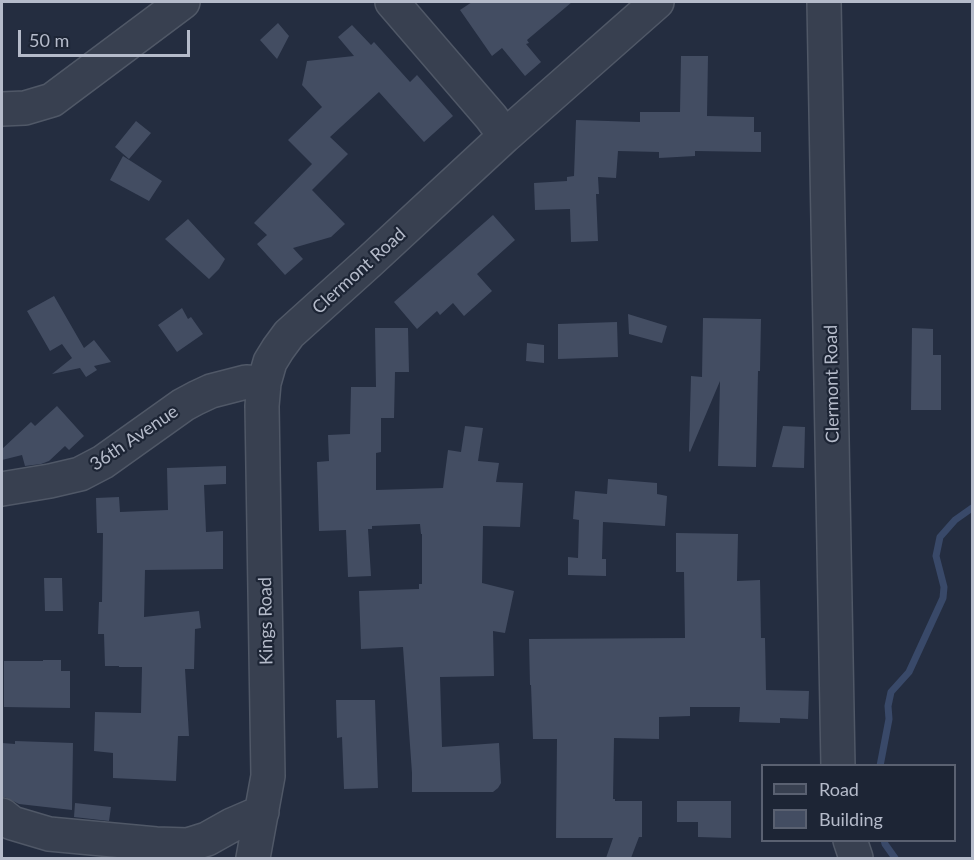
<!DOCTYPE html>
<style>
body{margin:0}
#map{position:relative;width:974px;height:860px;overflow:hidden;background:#242d40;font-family:Lato,sans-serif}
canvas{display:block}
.frame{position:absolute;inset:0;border:3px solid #b5bbca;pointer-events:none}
.legend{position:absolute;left:761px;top:764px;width:195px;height:78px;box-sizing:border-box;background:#1d2535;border:2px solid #5a6171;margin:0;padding:8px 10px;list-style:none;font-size:18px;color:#b5bbca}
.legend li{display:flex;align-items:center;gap:12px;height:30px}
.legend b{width:30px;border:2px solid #5a6171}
.scale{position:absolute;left:18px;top:30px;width:172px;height:27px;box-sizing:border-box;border:3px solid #b5bbca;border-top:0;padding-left:8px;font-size:18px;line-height:21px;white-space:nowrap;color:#b5bbca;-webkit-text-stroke:4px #1d2535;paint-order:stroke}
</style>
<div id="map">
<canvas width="974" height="860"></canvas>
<div class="frame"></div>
<ul class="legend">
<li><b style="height:8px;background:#384050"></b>Road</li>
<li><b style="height:16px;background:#434d62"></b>Building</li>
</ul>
<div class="scale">50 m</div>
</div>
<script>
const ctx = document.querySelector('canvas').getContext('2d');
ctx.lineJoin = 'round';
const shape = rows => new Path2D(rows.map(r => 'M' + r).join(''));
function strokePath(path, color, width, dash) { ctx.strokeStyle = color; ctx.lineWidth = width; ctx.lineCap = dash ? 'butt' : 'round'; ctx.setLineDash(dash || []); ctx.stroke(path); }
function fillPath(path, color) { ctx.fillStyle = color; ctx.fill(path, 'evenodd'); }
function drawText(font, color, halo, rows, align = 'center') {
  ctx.font = font + ' Lato,sans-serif'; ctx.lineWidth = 4.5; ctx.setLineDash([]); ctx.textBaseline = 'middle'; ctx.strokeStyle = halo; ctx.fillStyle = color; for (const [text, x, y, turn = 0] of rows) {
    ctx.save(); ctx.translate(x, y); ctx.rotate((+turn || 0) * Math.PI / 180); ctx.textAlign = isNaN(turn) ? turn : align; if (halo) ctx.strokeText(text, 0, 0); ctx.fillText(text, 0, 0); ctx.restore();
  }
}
const stream = shape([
 [880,766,889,719,888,706,891,692,909,672,943,598,944,587,936,556,940,537,955,520,972,508],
 [884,840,885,844,895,858]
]);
const building = shape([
 [472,2,572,2,527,40,529,43,526,44,541,62,525,76,502,48,492,56,460,10],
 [278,23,289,36,277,59,260,40],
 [352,25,371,45,374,42,410,82,417,75,453,116,424,142,379,92,330,137,348,154,312,190,345,224,331,237,293,248,303,259,285,275,257,244,267,235,254,223,312,164,288,140,322,107,302,85,307,61,354,56,338,37],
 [681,56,708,56,707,116,754,117,754,132,761,132,761,152,695,151,695,156,659,158,659,152,618,151,616,178,598,177,599,194,596,194,598,241,571,242,570,209,535,210,534,183,567,181,567,177,574,176,576,120,640,122,640,112,680,112],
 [136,121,151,133,129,159,115,147],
 [123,156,162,181,149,201,110,180],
 [493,215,515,240,477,274,492,291,464,316,453,303,440,315,437,311,417,329,394,302],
 [188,219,225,259,219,269,209,279,165,239],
 [54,296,84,348,94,340,111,362,94,366,97,370,86,377,80,368,52,374,72,358,62,344,50,351,27,311],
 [182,308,188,319,191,317,203,334,177,352,158,325],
 [628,314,667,326,662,343,629,334],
 [703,318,761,319,760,371,758,371,756,467,718,466,720,381,690,452,689,451,691,376,702,377],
 [617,322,618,357,558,359,558,324],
 [375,328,408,328,409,372,395,372,394,418,381,418,381,452,376,453,376,490,443,488,448,450,461,452,465,426,483,428,478,461,499,463,496,482,523,483,520,527,483,526,482,583,514,591,505,633,493,631,494,676,440,677,442,747,499,743,501,783,498,788,493,792,412,792,412,773,403,647,361,649,359,591,419,589,419,584,422,584,422,534,421,534,420,524,372,526,372,529,368,529,371,576,348,577,346,530,319,531,317,462,329,461,328,435,350,434,351,387,376,387],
 [912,328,933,329,933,355,941,355,941,410,911,410],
 [527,343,544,345,544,363,526,361],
 [57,406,84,436,69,450,65,446,49,461,41,464,25,466,22,455,2,460,2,449,31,422,35,426],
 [783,426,805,427,804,468,772,467],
 [226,466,226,484,204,485,206,532,223,531,223,569,145,570,144,617,199,611,201,628,195,629,194,669,185,669,189,736,178,736,176,781,113,778,113,753,94,751,95,712,141,713,142,667,119,667,119,666,105,666,104,634,98,634,99,602,102,602,103,533,97,533,96,498,119,497,120,512,168,510,167,468],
 [608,479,657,483,657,494,667,496,665,526,603,522,602,559,606,559,606,576,568,575,568,557,578,558,579,520,573,519,575,491,607,494],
 [676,533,738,534,737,581,760,580,761,638,765,638,766,690,809,691,808,719,780,718,780,723,739,722,740,707,690,707,690,716,659,717,659,739,614,738,613,799,615,799,615,801,642,801,642,837,639,837,631,858,606,858,613,838,556,838,557,739,533,739,531,685,530,685,529,639,685,638,684,572,676,572],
 [44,578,62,578,63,611,45,611],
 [43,660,61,660,61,671,70,671,70,708,4,707,4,661,43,661],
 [336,700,375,700,378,788,344,789,342,737,337,738],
 [15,741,73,743,72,810,19,804,5,797,2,797,2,743,15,744],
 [677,801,731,801,731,838,698,837,698,822,677,822],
 [75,803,111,807,109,821,74,817]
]);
const minor = shape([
 [392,2,491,117,505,136],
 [824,2,838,766],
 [2,109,25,108,52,100,183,2],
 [2,489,50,481,80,474,103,462,183,405,196,398,211,391,246,382,264,383],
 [2,815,12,823,49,834,156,844,188,845,207,839,232,825,262,812],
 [850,840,856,858],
 [253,858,268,776,262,406,264,383,270,362,278,349,289,334,370,261,505,136,657,2]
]);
const streetNames = [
 ["Clermont Road",359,271,-42],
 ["Clermont Road",832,384,-91],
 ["36th Avenue",134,438,-34],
 ["Kings Road",266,621,-91]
];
strokePath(stream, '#394969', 7);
fillPath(building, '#434d62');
strokePath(minor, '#505867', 36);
strokePath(minor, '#384050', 33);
drawText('18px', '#b5bbca', '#1d2535', streetNames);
</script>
